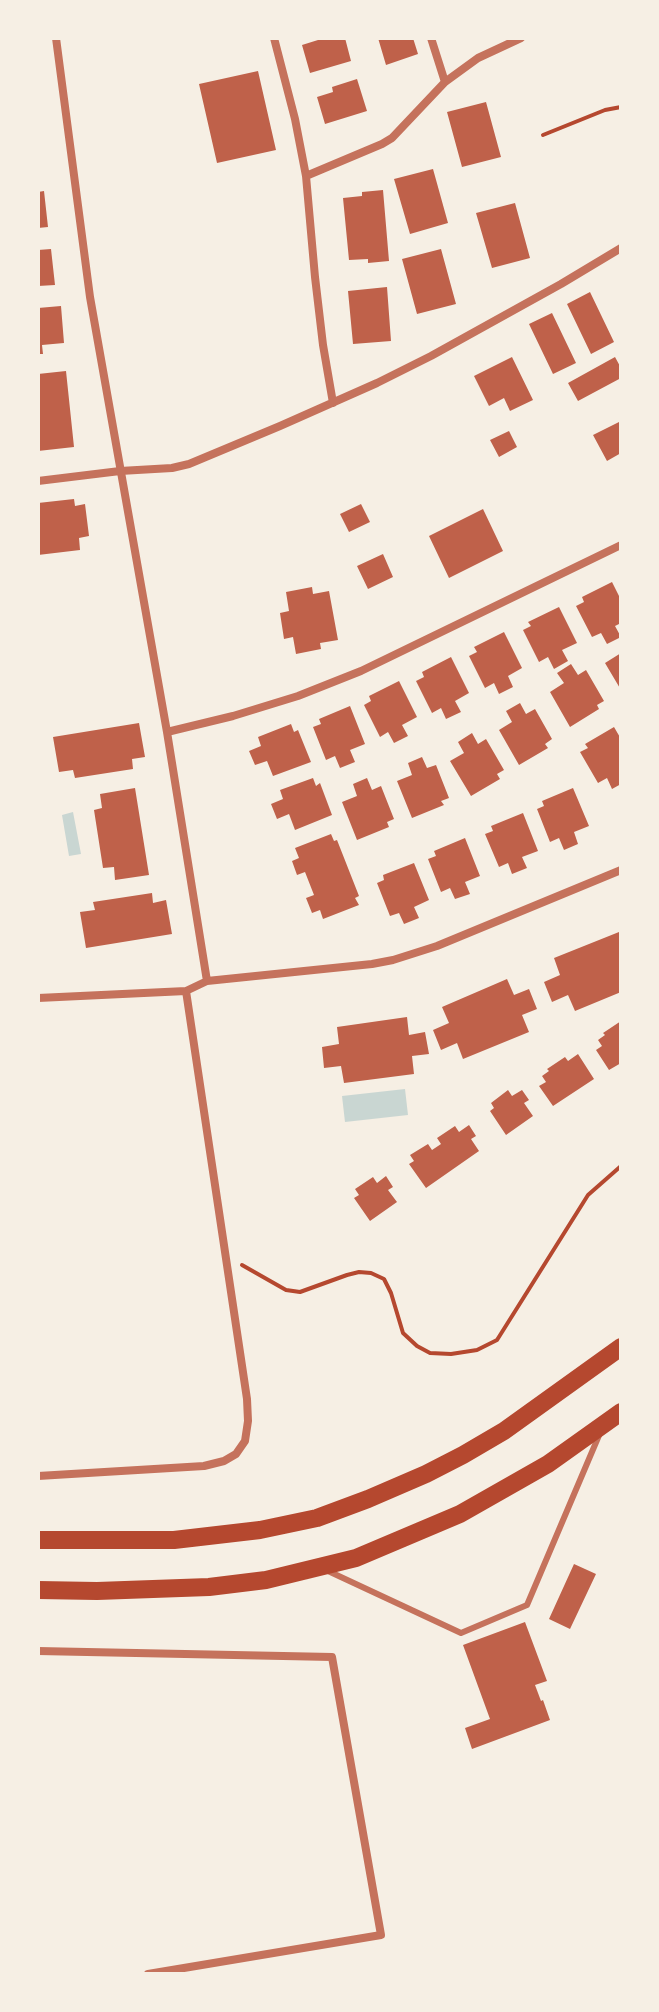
<!DOCTYPE html>
<style>
body{margin:0}
#map{position:relative;width:659px;height:2012px;overflow:hidden;background:#f6efe4;font-family:"PT Sans",sans-serif}
canvas{display:block}
.frame{position:absolute;inset:0;border:40px solid #f6efe4;pointer-events:none}
</style>
<div id="map">
<canvas width="659" height="2012"></canvas>
<div class="frame"></div>
</div>
<script>
const ctx = document.querySelector('canvas').getContext('2d');
ctx.lineJoin = 'round';
function fillPath(path, color) { ctx.fillStyle = color; ctx.fill(path, 'evenodd'); }
const shape = rows => new Path2D(rows.map(r => 'M' + r).join(''));
function strokePath(path, color, width, dash) { ctx.strokeStyle = color; ctx.lineWidth = width; ctx.lineCap = dash ? 'butt' : 'round'; ctx.setLineDash(dash || []); ctx.stroke(path); }
const water = shape([
 [73,812,81,854,69,856,62,815],
 [405,1089,408,1115,345,1122,342,1096]
]);
const building = shape([
 [318,38,345,38,351,61,310,73,302,45,318,40],
 [378,38,413,38,418,54,386,65],
 [258,71,276,150,217,163,199,84],
 [357,79,367,111,325,124,317,97,333,92,332,87],
 [486,102,501,157,462,167,447,112],
 [433,169,448,223,410,234,394,179],
 [383,190,389,261,368,263,368,259,349,260,343,198,362,196,362,192],
 [44,191,48,227,38,228,38,192],
 [515,203,530,258,492,268,476,213],
 [51,249,55,285,38,286,38,250],
 [441,249,456,304,417,314,402,259],
 [387,287,391,341,353,344,348,291],
 [590,292,614,342,591,354,567,304],
 [61,306,64,343,42,345,43,354,38,354,38,308],
 [552,313,576,363,553,374,529,324],
 [512,357,533,400,510,411,504,398,489,406,474,376],
 [615,357,621,368,621,378,578,401,568,383],
 [66,371,74,447,38,451,38,374],
 [621,421,621,453,607,461,593,435],
 [509,431,517,447,499,457,490,440],
 [74,499,75,506,85,504,89,536,79,538,80,550,38,555,38,503],
 [361,504,370,522,349,532,340,514],
 [483,509,503,551,449,578,429,536],
 [383,554,393,577,368,589,357,566],
 [612,582,621,600,621,623,615,626,621,637,607,644,601,633,592,637,576,606,584,602,582,597],
 [312,587,313,594,329,591,338,640,320,643,321,649,296,654,293,637,284,639,280,613,289,611,286,592],
 [559,607,577,643,562,650,568,661,554,669,548,657,539,662,523,630,531,626,528,622],
 [504,632,522,668,508,676,513,687,499,694,494,683,485,688,469,656,477,652,474,647],
 [621,653,621,690,605,663],
 [451,657,469,693,455,701,461,712,446,719,441,708,432,713,416,681,424,677,422,672],
 [571,664,578,675,586,670,604,701,597,705,599,709,570,727,550,692,564,683,557,673],
 [399,681,417,717,402,725,408,736,394,743,388,732,380,737,364,705,371,701,369,696],
 [520,703,526,714,535,709,552,739,545,744,548,748,519,765,499,730,512,722,506,711],
 [350,706,365,744,350,750,355,762,340,768,335,756,326,760,313,727,321,724,319,719],
 [139,723,145,757,132,759,133,769,75,778,73,770,59,772,53,737],
 [291,724,294,732,298,730,311,762,273,776,267,761,255,765,249,751,261,746,258,737],
 [614,727,621,739,621,784,612,789,607,778,598,783,580,752,588,748,585,744],
 [472,733,478,744,486,739,504,770,497,774,500,779,471,796,450,761,464,753,458,742],
 [422,757,427,768,436,765,449,798,441,801,444,805,412,818,397,781,412,775,408,763],
 [313,778,316,786,320,783,332,815,295,830,289,814,277,819,271,804,283,799,280,790],
 [367,778,372,790,381,786,394,819,387,822,389,827,357,840,342,802,357,796,353,784],
 [135,788,149,875,115,880,114,867,103,868,94,810,102,808,100,794],
 [573,788,589,826,574,832,578,844,564,850,559,838,550,842,537,809,544,806,542,801],
 [523,813,538,851,522,857,527,868,512,874,508,863,499,867,485,834,493,831,491,826],
 [331,834,334,841,337,840,359,896,355,898,359,905,323,919,320,910,312,913,306,898,314,895,305,872,297,875,292,861,299,858,295,848],
 [465,838,480,876,465,882,470,894,455,899,450,888,441,892,428,859,436,856,434,851],
 [414,863,429,900,414,907,419,918,404,924,399,913,390,916,377,883,384,880,383,875],
 [152,893,153,903,166,900,172,934,86,948,80,912,95,910,93,902],
 [619,932,621,935,621,992,575,1011,568,995,552,1002,544,982,560,975,554,958],
 [507,979,514,995,529,989,537,1009,522,1015,529,1032,463,1059,457,1043,441,1050,433,1030,449,1023,442,1007],
 [407,1017,409,1035,425,1032,429,1054,412,1056,414,1074,344,1083,341,1066,324,1068,322,1047,339,1044,337,1027],
 [621,1021,621,1063,609,1070,596,1050,602,1046,598,1040,605,1035,603,1033],
 [578,1054,594,1079,553,1106,539,1086,546,1082,542,1076,549,1071,547,1069,565,1057,568,1061],
 [508,1090,512,1096,522,1090,529,1100,524,1103,533,1116,506,1135,490,1111,494,1108,491,1103],
 [469,1125,476,1136,471,1139,479,1151,426,1188,409,1164,414,1161,410,1155,428,1144,432,1150,441,1144,437,1138,455,1126,459,1132],
 [386,1176,393,1187,388,1190,397,1202,370,1221,354,1198,359,1195,355,1189,373,1177,377,1183],
 [574,1564,596,1574,570,1629,549,1619],
 [525,1622,547,1681,535,1685,541,1701,543,1700,550,1720,472,1749,465,1728,490,1719,463,1645]
]);
const path = shape([
 [543,135,605,110,621,107],
 [242,1265,286,1290,300,1292,347,1275,359,1272,371,1273,384,1279,391,1293,403,1333,417,1346,430,1353,451,1354,477,1350,497,1340,588,1195,621,1166]
]);
const service = shape([
 [328,1571,461,1633,527,1605,600,1433]
]);
const minor = shape([
 [56,38,90,297,167,732,207,981],
 [274,38,295,119,306,176,315,277,323,345,333,403],
 [431,38,445,82],
 [306,176,382,144,392,138,445,82,478,58,521,38],
 [38,481,120,471,172,468,189,464,280,426,377,383,431,356,561,284,621,248],
 [167,732,233,716,298,696,361,671,621,545],
 [38,998,186,991,207,981,372,964,393,960,437,946,621,870],
 [38,1476,204,1466,224,1461,236,1454,245,1441,248,1421,247,1399,186,991],
 [38,1651,332,1657,381,1935,148,1974]
]);
const primary = shape([
 [38,1540,174,1540,260,1530,317,1518,368,1499,426,1474,463,1455,504,1431,621,1347],
 [38,1590,97,1591,209,1587,266,1580,356,1558,460,1514,548,1464,621,1412]
]);
fillPath(water, '#c9d6d2');
fillPath(building, '#bf614a');
strokePath(path, '#b5482f', 4);
strokePath(service, '#c5725c', 6);
strokePath(minor, '#c5725c', 8);
strokePath(primary, '#b5482f', 18);
</script>
